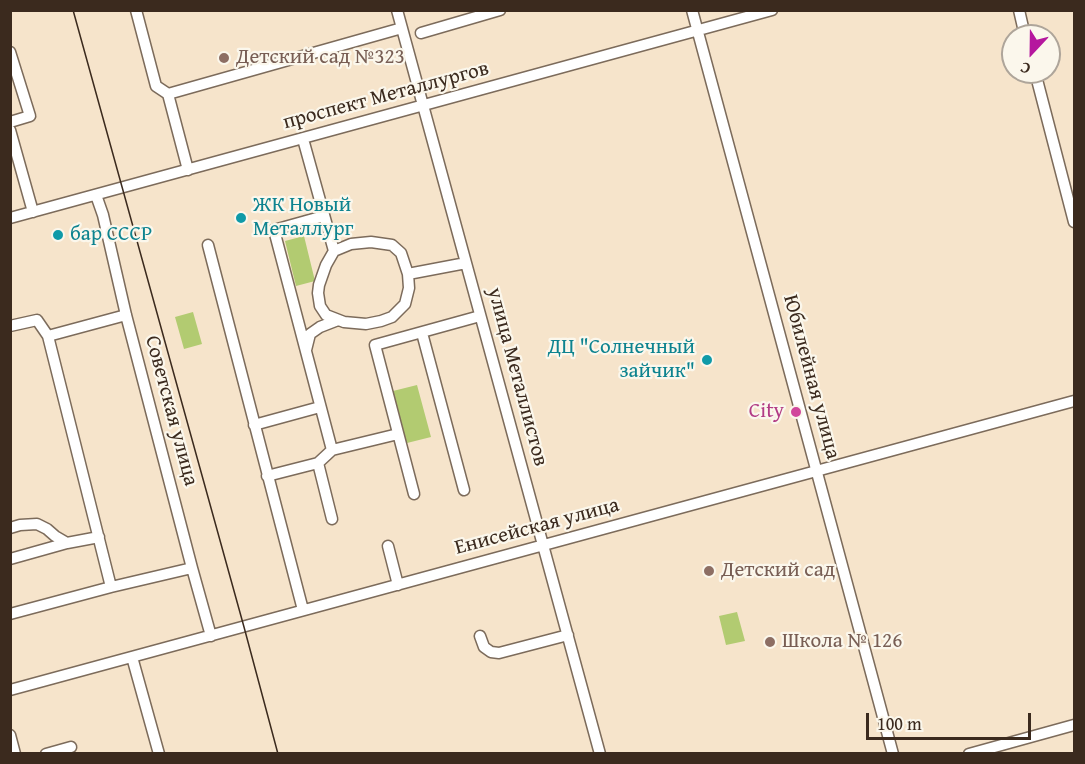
<!DOCTYPE html>
<meta charset="utf-8">
<style>
body{margin:0}
#map{position:relative;width:1085px;height:764px;overflow:hidden;background:#f6e4cb;font-family:"Gentium Book Plus",serif}
canvas{display:block}
.frame{position:absolute;inset:0;border:12px solid #3b2a1e;pointer-events:none}
.north{position:absolute;left:1001px;top:24px;width:60px;height:60px;box-sizing:border-box;background:#fbf7ec;border:2px solid #aea59a;border-radius:50%;rotate:202deg;font-size:16px;font-weight:700;line-height:24px;text-align:center;color:#3b2a1e}
.north::after{content:'';display:block;margin:auto;width:21px;height:27px;background:#b5179e;clip-path:polygon(50% 0,100% 100%,50% 72%,0 100%)}
.scale{position:absolute;left:866px;top:713px;width:165px;height:27px;box-sizing:border-box;border:3px solid #3b2a1e;border-top:0;padding-left:8px;font-size:18px;line-height:21px;white-space:nowrap;color:#3b2a1e;-webkit-text-stroke:4px #fbf7ec;paint-order:stroke}
</style>
<div id="map">
<canvas width="1085" height="764"></canvas>
<div class="frame"></div>
<div class="north">С</div>
<div class="scale">100 m</div>
</div>
<script>
const ctx = document.querySelector('canvas').getContext('2d');
ctx.lineJoin = 'round';
function fillPath(path, color) { ctx.fillStyle = color; ctx.fill(path, 'evenodd'); }
const shape = rows => new Path2D(rows.map(r => 'M' + r).join(''));
function strokePath(path, color, width, dash) { ctx.strokeStyle = color; ctx.lineWidth = width; ctx.lineCap = dash ? 'butt' : 'round'; ctx.setLineDash(dash || []); ctx.stroke(path); }
function drawText(font, color, halo, rows, align = 'center') {
  ctx.font = font + ' "Gentium Book Plus",serif'; ctx.lineWidth = 4.5; ctx.setLineDash([]); ctx.textBaseline = 'middle'; ctx.strokeStyle = halo; ctx.fillStyle = color; for (const [text, x, y, turn = 0] of rows) {
    ctx.save(); ctx.translate(x, y); ctx.rotate((+turn || 0) * Math.PI / 180); ctx.textAlign = isNaN(turn) ? turn : align; if (halo) ctx.strokeText(text, 0, 0); ctx.fillText(text, 0, 0); ctx.restore();
  }
}
const green = shape([
 [304,236,315,281,296,286,285,241],
 [193,312,202,344,184,349,175,317],
 [417,385,431,437,403,444,389,392],
 [737,612,745,641,726,645,719,616]
]);
const minor = shape([
 [136,10,156,86,168,94,188,170],
 [397,10,600,754],
 [692,10,893,754],
 [1019,10,1025,36],
 [421,33,500,10],
 [10,52,30,116,10,122],
 [1035,72,1074,222],
 [168,94,402,28],
 [10,130,33,212],
 [303,139,334,251],
 [96,195,103,215,126,315,192,568,211,636],
 [324,216,274,230,332,450,398,434],
 [10,218,772,10],
 [208,245,303,610],
 [408,274,401,253,392,245,371,242,351,244,334,251,326,265,319,285,318,293,320,306,326,315,344,322,366,324,381,321,392,317,405,304,409,288,408,274,466,263],
 [10,326,37,320,48,336,126,315],
 [422,333,464,490],
 [48,336,111,587],
 [306,350,310,334,320,327,338,320],
 [254,425,320,407],
 [332,450,318,463,332,519],
 [267,476,318,463],
 [414,494,375,345,480,316],
 [10,528,20,525,37,524,47,529,55,536,67,543],
 [388,546,398,585],
 [10,559,67,543,99,537],
 [10,614,111,587,192,568],
 [480,636,484,647,491,652,499,653,568,635],
 [132,657,159,754],
 [10,690,1074,401],
 [10,735,15,754],
 [46,754,71,747],
 [969,754,1074,725]
]);
const tram = shape([
 [73,10,244,627,278,754]
]);
const markers = [
 [224,58,6,"#8d6e63"],
 [241,218,6,"#0f9aa8"],
 [58,235,6,"#0f9aa8"],
 [707,360,6,"#0f9aa8"],
 [796,412,6,"#d1479c"],
 [709,571,6,"#8d6e63"],
 [770,642,6,"#8d6e63"]
];
const educationNames = [
 ["Детский сад №323",236,58],
 ["Детский сад",721,571],
 ["Школа № 126",782,642]
];
const streetNames = [
 ["проспект Металлургов",386,96,-15],
 ["улица Металлистов",517,377,75],
 ["Юбилейная улица",811,377,75],
 ["Советская улица",171,411,75],
 ["Енисейская улица",537,527,-15]
];
const cultureNames = [
 ["ЖК Новый",253,206],
 ["Металлург",253,230],
 ["бар СССР",70,235],
 ["ДЦ \"Солнечный",695,348,"right"],
 ["зайчик\"",695,372,"right"]
];
const hotelNames = [
 ["City",784,412]
];
fillPath(green, '#b2cb71');
strokePath(minor, '#7c6b5b', 13);
strokePath(minor, '#fff', 10);
strokePath(tram, '#3b2a1e', 1.5);
for (const [x, y, r, color] of markers) { const dot = new Path2D(); dot.arc(x, y, r, 0, 2 * Math.PI); ctx.fillStyle = color; ctx.fill(dot); strokePath(dot, '#fbf7ec', 2); }
drawText('21px', '#785e54', '#fbf7ec', educationNames, 'left');
drawText('21px', '#3b2a1e', '#fbf7ec', streetNames);
drawText('21px', '#0d838f', '#fbf7ec', cultureNames, 'left');
drawText('21px', '#b23c85', '#fbf7ec', hotelNames, 'right');
</script>
